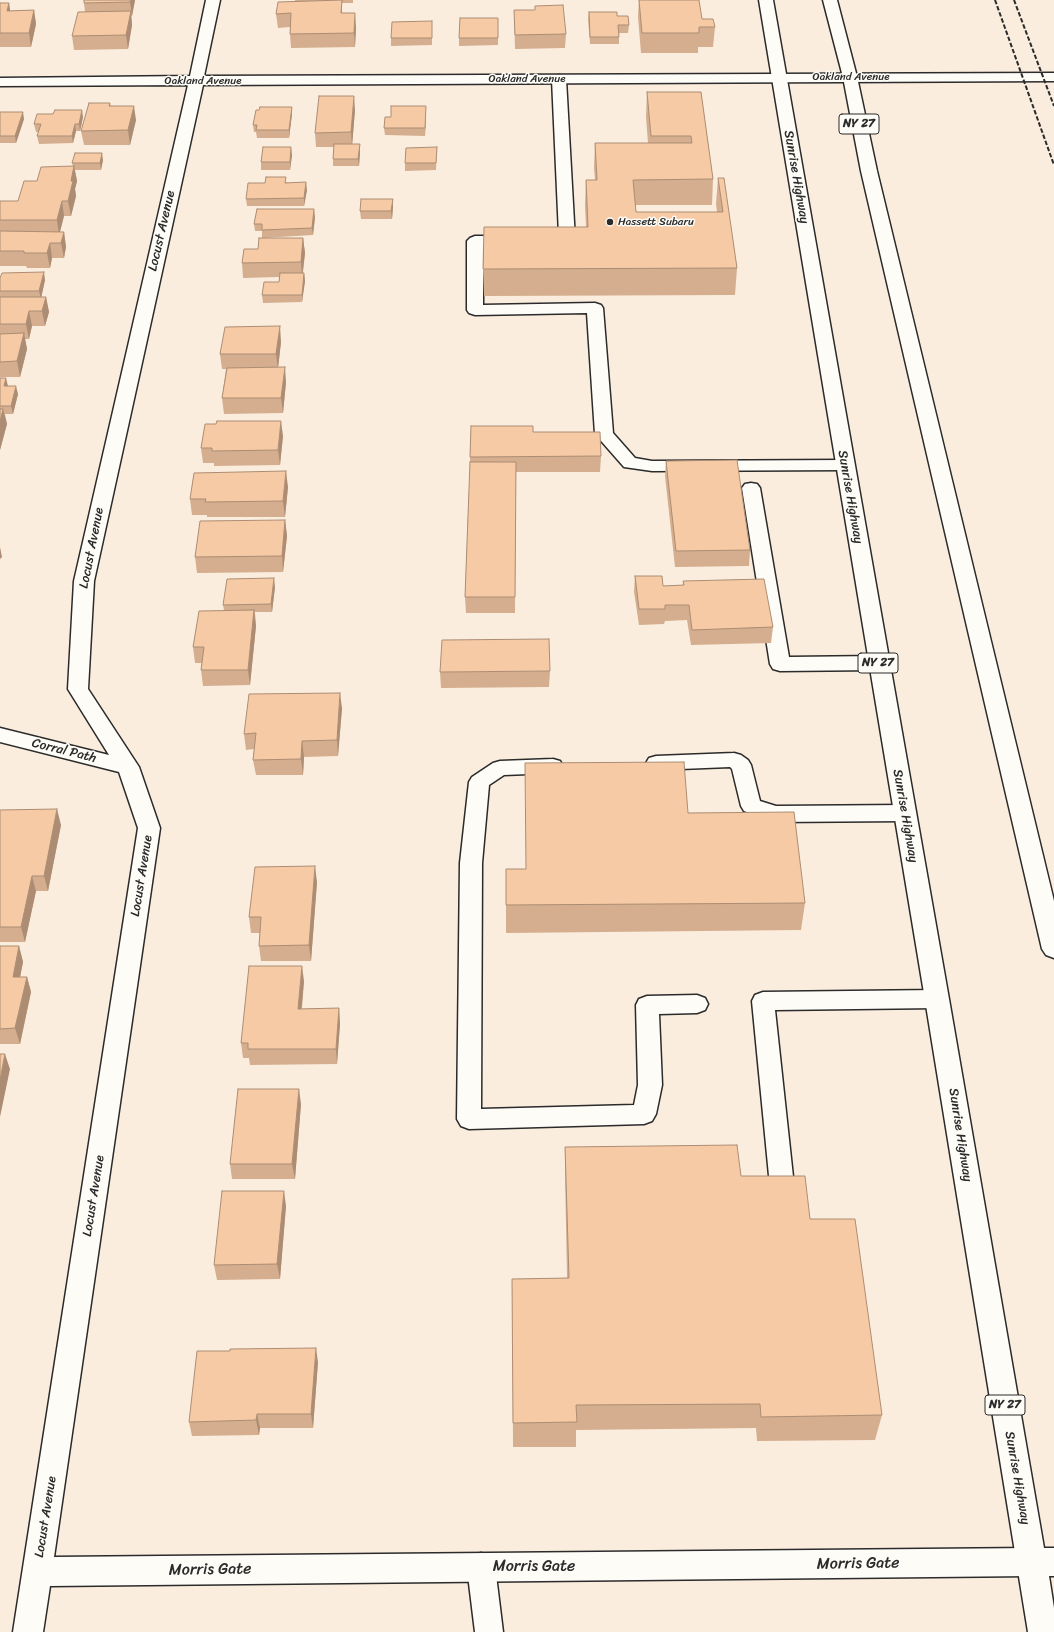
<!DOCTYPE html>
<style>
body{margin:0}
canvas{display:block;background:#fbedde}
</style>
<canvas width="1054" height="1632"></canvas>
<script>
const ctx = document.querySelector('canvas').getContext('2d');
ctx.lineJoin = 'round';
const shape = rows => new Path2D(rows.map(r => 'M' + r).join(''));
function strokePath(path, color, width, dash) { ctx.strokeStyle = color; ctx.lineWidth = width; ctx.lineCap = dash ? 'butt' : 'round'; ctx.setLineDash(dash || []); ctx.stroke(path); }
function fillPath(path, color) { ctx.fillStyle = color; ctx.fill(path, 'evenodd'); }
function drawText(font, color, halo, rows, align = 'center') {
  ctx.font = font + ' Sriracha,sans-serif'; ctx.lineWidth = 3; ctx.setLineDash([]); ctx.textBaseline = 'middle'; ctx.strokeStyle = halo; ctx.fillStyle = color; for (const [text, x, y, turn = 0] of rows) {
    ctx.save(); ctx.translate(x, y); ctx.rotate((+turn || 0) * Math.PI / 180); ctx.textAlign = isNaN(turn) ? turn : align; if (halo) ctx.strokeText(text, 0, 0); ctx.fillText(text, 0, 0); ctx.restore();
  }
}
const service = shape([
 [559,75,564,76,566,79,575,240,572,243,567,245,552,245,547,243,544,240,547,237,559,235,552,79,554,76,559,75],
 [475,236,513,236,518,238,521,241,518,244,513,246,483,246,483,305,595,303,601,305,603,308,613,433,635,458,652,461,845,460,851,461,854,465,851,469,845,470,652,471,624,467,595,434,587,313,475,315,469,313,467,310,467,241,470,238,475,236],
 [751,483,757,484,760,488,789,657,878,656,885,658,888,663,885,668,878,670,780,671,773,669,770,664,742,488,745,484,751,483],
 [734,753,741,755,748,760,751,765,760,801,776,806,905,805,912,808,915,813,912,818,905,821,775,822,744,811,741,806,732,769,730,767,656,770,649,768,646,763,649,758,656,756,734,753],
 [553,759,560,761,563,766,560,771,553,773,504,775,489,785,482,863,481,1109,634,1105,638,1085,636,1005,639,999,647,996,697,995,705,998,708,1004,705,1010,697,1013,659,1014,662,1085,656,1114,652,1121,644,1124,469,1129,461,1126,457,1119,460,863,469,782,472,777,493,763,500,761,553,759],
 [937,990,945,993,948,999,945,1005,937,1008,775,1010,794,1186,791,1193,782,1196,773,1193,770,1186,752,1001,755,995,763,992,937,990],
 [481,1553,491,1557,495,1567,503,1632,475,1632,467,1567,471,1557,481,1553]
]);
const minor = shape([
 [206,0,220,0,204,76,1054,73,1054,81,203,85,94,581,88,689,139,767,160,828,54,1557,1031,1548,1041,1552,1046,1562,1041,1572,1031,1576,50,1586,43,1632,13,1632,138,828,119,772,0,742,0,728,109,755,68,689,74,581,188,85,0,86,0,78,190,76,206,0]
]);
const trunk = shape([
 [759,0,773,0,949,999,1044,1548,1054,1548,1054,1576,1049,1576,1054,1608,1054,1632,1028,1632,925,999,759,0],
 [823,0,837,0,857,77,877,171,1054,901,1054,958,1046,955,1042,949,861,171,843,77,823,0]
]);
const rail = shape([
 [995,0,1054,165],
 [1014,0,1054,106]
]);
const wall = shape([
 [84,0,135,0,132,16,131,16,132,25,128,49,74,50,72,36,85,12,84,3],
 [295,0,353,0,353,3,342,3,342,13,356,27,355,47,291,48,290,34,290,27,278,28,276,14,295,1],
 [639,0,702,19,715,27,713,47,698,47,698,53,641,53,638,17],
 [0,3,9,3,10,11,34,10,36,24,31,47,0,47],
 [514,10,566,34,565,48,515,49],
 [589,12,617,16,629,25,628,33,619,33,619,44,590,44,588,19],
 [498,18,498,45,459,46,459,38],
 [432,29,432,45,391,46,391,38],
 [647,92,701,92,713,179,712,205,635,205,636,212,717,212,716,204,718,178,737,268,735,295,484,296,483,269,586,227,585,205,586,180,595,180,594,168,595,143,648,143,646,117],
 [110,103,111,106,136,120,130,145,84,145,81,131],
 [355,110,352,144,360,144,360,152,359,166,333,166,333,159,334,147,316,147,315,133],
 [0,112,24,119,16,143,0,143],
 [426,113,425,136,385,135,384,128,391,117],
 [292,114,289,138,257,138,256,132,254,132,253,125],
 [83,117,80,131,76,131,73,143,39,144,37,136,39,132,36,132,34,124],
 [437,147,436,170,405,171,405,163],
 [292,155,290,170,261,170,261,162],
 [103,160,101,170,75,170,77,181,75,189,76,196,71,216,64,216,60,232,64,232,66,247,64,258,52,258,50,268,27,268,26,266,0,266,0,201,18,201,37,181,73,166,72,163],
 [286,182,307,190,304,206,247,206,246,199],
 [393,207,392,219,361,219,360,211],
 [315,217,313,235,262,238,262,231,255,231,254,224],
 [303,238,305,253,303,273,304,273,305,281,302,302,263,303,262,295,279,282,279,277,243,278,242,263,258,249],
 [0,278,45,280,41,297,46,297,49,312,45,326,32,326,29,339,25,339,27,349,20,377,0,377],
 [281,342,278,367,286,382,283,413,224,414,222,398,226,369,222,369,220,354],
 [0,378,7,386,18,394,13,414,5,414,7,424,0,450],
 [471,426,533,432,601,456,600,472,516,472,515,613,466,613,465,597,470,462],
 [283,436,280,465,214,466,214,463,203,463,201,448],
 [666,461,750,550,749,566,675,567,665,476],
 [288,487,285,517,207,517,207,515,192,515,190,499],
 [285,520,287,536,283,572,197,573,195,557],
 [635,576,663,586,683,585,683,581,773,627,771,643,691,645,687,620,665,621,664,624,639,625,634,592],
 [275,587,272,612,255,612,256,626,250,685,203,686,201,670,202,663,195,663,193,647,224,610,223,605],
 [550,671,549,687,441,688,440,672],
 [342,708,338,756,304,757,303,775,256,775,253,760,254,749,246,750,244,734],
 [0,810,61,825,48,891,36,891,25,942,0,942],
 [688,813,805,903,801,930,506,933,506,905,526,869],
 [317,882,311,961,261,961,259,946,260,933,251,933,249,917],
 [0,946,19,946,23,962,20,977,27,977,31,992,20,1044,0,1044],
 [304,981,302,1009,339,1008,340,1024,337,1064,250,1065,249,1058,243,1058,241,1043],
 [301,1104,295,1179,232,1179,230,1164],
 [565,1147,741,1176,810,1219,882,1415,875,1440,757,1441,756,1428,576,1430,576,1447,513,1447,512,1279,567,1278,565,1173],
 [286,1206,280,1279,217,1280,214,1265],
 [318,1362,313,1428,260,1428,259,1435,192,1436,189,1422]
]);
const shadedWall = shape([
 [131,0,135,0,132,16,130,2],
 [342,0,342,14,341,13],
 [9,3,11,16,7,11],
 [34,10,36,24,31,47,29,33],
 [131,11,132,25,128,49,126,35],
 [355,13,356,27,355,47,354,33],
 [354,96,355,110,352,147,351,132],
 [134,106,136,120,130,145,128,130],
 [426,106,426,113,425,136,425,128],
 [292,107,292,114,289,138,289,130],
 [82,110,83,117,80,131,79,124],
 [23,112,24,119,16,143,15,136],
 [75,124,76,131,73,143,72,136],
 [360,144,360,152,359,166,358,159],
 [291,147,292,155,290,170,290,162],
 [102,153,103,160,101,170,100,163],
 [74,166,77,181,75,189,76,196,71,216,68,201,71,181],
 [306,182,307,190,304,206,304,198],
 [393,199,393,207,392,219,391,211],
 [62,201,64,216,59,235,57,220],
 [314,209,315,217,313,235,312,228],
 [64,232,66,247,64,258,61,243],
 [303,238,305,253,302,277,301,262],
 [50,243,52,258,50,268,47,253],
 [44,272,45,280,41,299,39,291],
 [304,273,305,281,302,302,302,295],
 [46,297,49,312,45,326,42,311],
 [29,311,32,326,29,339,26,324],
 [280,326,281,342,278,369,276,354],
 [24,333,27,349,20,377,17,361],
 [285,367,286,382,283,413,281,398],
 [6,378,8,386,4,386],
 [16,386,18,394,13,414,11,406],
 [3,409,7,424,0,450,0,422],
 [281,421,283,436,280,465,278,450],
 [286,471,288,487,285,517,283,501],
 [285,520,287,536,283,572,282,556],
 [0,547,2,557,0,559],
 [274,578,275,587,272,612,271,604],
 [254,610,256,626,250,685,248,670],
 [340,693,342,708,338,756,337,740],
 [302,741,304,757,303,775,301,759],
 [57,809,61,825,48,891,44,876],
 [315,866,317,882,311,961,309,945],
 [32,876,36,891,25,942,21,927],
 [19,946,23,962,17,993,13,977],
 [302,966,304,981,300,1024,298,1009],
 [27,977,31,992,20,1044,15,1028],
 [339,1008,340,1024,337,1064,336,1049],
 [5,1054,10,1069,0,1117,0,1080],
 [299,1089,301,1104,295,1179,292,1164],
 [284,1191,286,1206,280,1279,277,1264],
 [316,1348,318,1362,313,1428,311,1414],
 [257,1414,260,1428,259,1435,256,1420]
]);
const building = shape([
 [84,0,131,0,130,2,84,3,84,0],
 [342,0,341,13,355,13,354,33,290,34,291,13,276,14,278,2,342,0],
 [639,0,699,0,702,19,713,19,715,27,699,27,699,33,642,33,639,0],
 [0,3,9,3,7,11,34,10,29,33,0,33,0,3],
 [563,5,566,34,515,35,514,10,535,10,535,6,563,5],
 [131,11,126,35,72,36,78,12,131,11],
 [589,12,617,12,617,16,628,16,629,25,618,25,619,37,590,37,589,12],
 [460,18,498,18,498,38,459,38,460,18],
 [432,21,432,38,391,38,392,22,432,21],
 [647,92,701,92,713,179,633,180,636,212,723,212,718,178,724,178,737,268,483,269,484,227,588,227,586,180,597,180,595,143,692,143,691,136,651,136,647,92],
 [319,96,354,96,351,132,315,133,319,96],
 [89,103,110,103,109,106,134,106,128,130,81,131,89,103],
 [391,106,426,106,425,128,384,128,385,117,391,117,391,106],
 [260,107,292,107,289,130,256,130,257,125,253,125,256,110,259,110,260,107],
 [55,110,82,110,79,124,75,124,72,136,37,136,41,124,34,124,37,114,53,114,55,110],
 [0,112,23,112,15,136,0,136,0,112],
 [334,144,360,144,358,159,333,159,334,144],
 [263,147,291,147,290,162,261,162,263,147],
 [437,147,436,163,405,163,406,148,437,147],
 [75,153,102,153,100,163,72,163,75,153],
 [74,166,71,181,73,181,68,201,62,201,57,220,0,220,0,201,18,201,24,181,37,181,41,167,74,166],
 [266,177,286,177,285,183,306,182,304,198,246,199,248,183,265,183,266,177],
 [361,199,393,199,391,211,360,211,361,199],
 [257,209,314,209,312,228,262,230,262,224,254,224,257,209],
 [0,231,64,232,61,243,50,243,47,253,24,253,24,251,0,251,0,231],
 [259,238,303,238,301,262,242,263,244,249,258,249,259,238],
 [44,272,39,291,0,291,0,278,2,273,44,272],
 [280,273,304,273,302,295,262,295,264,282,279,282,280,273],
 [0,297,46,297,42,311,29,311,26,324,0,324,0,297],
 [280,326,276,354,220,354,225,327,280,326],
 [24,333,17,361,0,362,0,334,24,333],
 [285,367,281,398,222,398,227,368,285,367],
 [0,378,6,378,4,386,16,386,11,406,0,406,0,378],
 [0,409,3,409,0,422,0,409],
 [217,421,281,421,278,450,212,451,212,448,201,448,205,424,216,424,217,421],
 [471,426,533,426,533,432,600,432,601,456,470,457,471,426],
 [737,460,750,550,676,551,666,461,737,460],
 [470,462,516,462,515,597,465,597,470,462],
 [286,471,283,501,205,502,206,499,190,499,194,473,286,471],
 [285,520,282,556,195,557,200,521,285,520],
 [635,576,662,576,663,586,684,585,683,581,764,579,773,627,692,630,689,605,665,605,665,609,639,609,635,576],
 [274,578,271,604,223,605,227,579,274,578],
 [254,610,248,670,201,670,204,647,193,647,199,611,254,610],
 [549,639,550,671,440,672,442,640,549,639],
 [340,693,337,740,302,741,301,759,253,760,256,733,244,734,249,694,340,693],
 [684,762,688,813,794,812,805,903,506,905,506,869,526,869,525,763,684,762],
 [57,809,44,876,32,876,21,927,0,927,0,810,57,809],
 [315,866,309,945,259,946,261,917,249,917,255,867,315,866],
 [0,946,19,946,13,977,27,977,15,1028,0,1029,0,946],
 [249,966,302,966,298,1009,339,1008,336,1049,248,1049,248,1043,241,1043,249,966],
 [0,1054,5,1054,0,1080,0,1054],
 [238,1089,299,1089,292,1164,230,1164,238,1089],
 [737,1145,741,1176,805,1176,810,1219,855,1219,882,1415,761,1417,760,1404,576,1405,577,1422,513,1423,512,1279,569,1278,565,1147,737,1145],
 [222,1191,284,1191,277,1264,214,1265,222,1191],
 [316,1348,311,1414,257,1414,256,1420,189,1422,197,1351,230,1351,230,1349,316,1348]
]);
const markers = [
 [610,222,4,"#2b2b2b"]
];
const farStreetnames = [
 ["Oakland Avenue",851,77],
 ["Oakland Avenue",527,79],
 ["Oakland Avenue",203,81]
];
const farPoinames = [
 ["Hassett Subaru",618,222]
];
const shields = [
 [859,124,40],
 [878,663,40],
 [1005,1405,40]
];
const shieldNames = [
 ["NY 27",859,124],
 ["NY 27",878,663],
 ["NY 27",1005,1405]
];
const streetNames = [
 ["Sunrise Highway",796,177,80],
 ["Locust Avenue",162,231,-77],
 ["Sunrise Highway",850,497,80],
 ["Locust Avenue",92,548,-79],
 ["Corral Path",64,751,14],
 ["Sunrise Highway",905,816,80],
 ["Locust Avenue",142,876,-81],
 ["Sunrise Highway",960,1135,81],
 ["Locust Avenue",94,1196,-81],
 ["Sunrise Highway",1017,1478,80],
 ["Locust Avenue",46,1517,-81]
];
const nearStreetnames = [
 ["Morris Gate",858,1564,-1],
 ["Morris Gate",534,1567],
 ["Morris Gate",210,1570,-1]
];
strokePath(service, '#2b2b2b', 3);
strokePath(minor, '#2b2b2b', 3);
strokePath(trunk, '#2b2b2b', 3);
fillPath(service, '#fdfcf7');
fillPath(minor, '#fdfcf7');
fillPath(trunk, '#fdfcf7');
strokePath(rail, '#2b2b2b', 2, [4.5, 2]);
fillPath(wall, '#d4ae8e');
fillPath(shadedWall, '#ac8d74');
fillPath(building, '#f6caa5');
strokePath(building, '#ac8d74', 1);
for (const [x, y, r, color] of markers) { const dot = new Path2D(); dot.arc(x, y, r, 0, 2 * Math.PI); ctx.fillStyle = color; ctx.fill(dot); strokePath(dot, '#fdfcf7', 1.5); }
drawText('11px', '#2b2b2b', '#fdfcf7', farStreetnames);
drawText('11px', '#2b2b2b', '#fdfcf7', farPoinames, 'left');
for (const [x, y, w] of shields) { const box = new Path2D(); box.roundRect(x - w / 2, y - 10, w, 20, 3); ctx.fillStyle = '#fdfcf7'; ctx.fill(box); strokePath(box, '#2b2b2b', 1); }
drawText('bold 12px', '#2b2b2b', null, shieldNames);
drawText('13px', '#2b2b2b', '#fdfcf7', streetNames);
drawText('16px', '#2b2b2b', '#fdfcf7', nearStreetnames);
</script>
